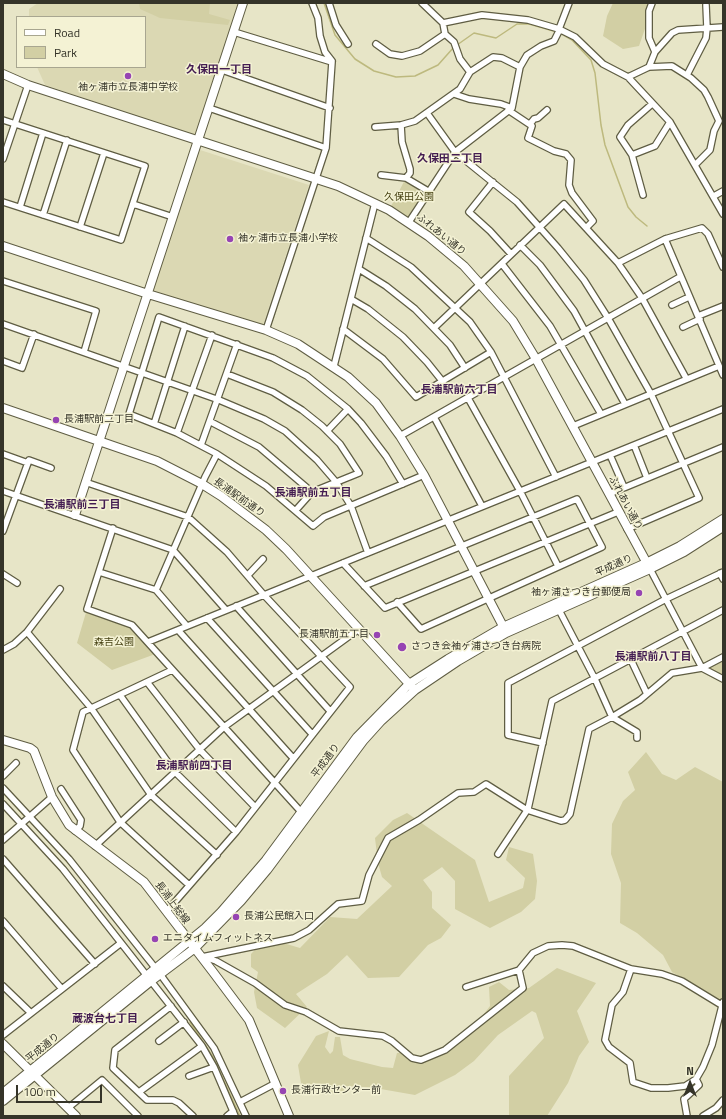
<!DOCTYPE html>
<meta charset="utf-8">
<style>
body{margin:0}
#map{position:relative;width:726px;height:1119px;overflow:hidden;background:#e7e5c7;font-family:"Titillium Web",sans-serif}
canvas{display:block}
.frame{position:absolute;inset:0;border:4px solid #353429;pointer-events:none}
.legend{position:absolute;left:16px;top:16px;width:130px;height:52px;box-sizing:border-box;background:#f4f2d4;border:1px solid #a8a690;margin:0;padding:5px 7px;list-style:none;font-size:12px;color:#353429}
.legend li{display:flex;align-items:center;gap:8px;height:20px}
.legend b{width:20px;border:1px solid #a8a690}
.north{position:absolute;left:670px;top:1063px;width:40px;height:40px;-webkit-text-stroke:3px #f4f2d4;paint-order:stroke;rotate:0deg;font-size:11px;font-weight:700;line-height:16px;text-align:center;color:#353429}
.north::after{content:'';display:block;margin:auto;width:14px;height:18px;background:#353429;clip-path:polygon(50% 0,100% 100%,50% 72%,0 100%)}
.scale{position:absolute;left:16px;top:1085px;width:86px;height:18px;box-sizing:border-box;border:2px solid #353429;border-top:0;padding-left:5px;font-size:12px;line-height:14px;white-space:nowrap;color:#353429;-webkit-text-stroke:3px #f4f2d4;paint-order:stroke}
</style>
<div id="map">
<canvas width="726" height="1119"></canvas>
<div class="frame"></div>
<ul class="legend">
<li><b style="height:5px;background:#fff"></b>Road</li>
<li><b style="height:11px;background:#d2cfa4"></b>Park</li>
</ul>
<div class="north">N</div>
<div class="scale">100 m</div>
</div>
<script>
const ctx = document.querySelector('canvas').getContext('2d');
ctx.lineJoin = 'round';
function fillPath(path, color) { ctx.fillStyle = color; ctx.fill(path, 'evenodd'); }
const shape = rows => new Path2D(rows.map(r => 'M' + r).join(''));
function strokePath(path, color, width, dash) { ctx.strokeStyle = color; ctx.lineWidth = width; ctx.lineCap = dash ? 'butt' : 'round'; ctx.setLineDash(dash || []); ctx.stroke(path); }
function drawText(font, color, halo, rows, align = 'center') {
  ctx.font = font + ' "Titillium Web","Noto Sans JP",sans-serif'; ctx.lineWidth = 3; ctx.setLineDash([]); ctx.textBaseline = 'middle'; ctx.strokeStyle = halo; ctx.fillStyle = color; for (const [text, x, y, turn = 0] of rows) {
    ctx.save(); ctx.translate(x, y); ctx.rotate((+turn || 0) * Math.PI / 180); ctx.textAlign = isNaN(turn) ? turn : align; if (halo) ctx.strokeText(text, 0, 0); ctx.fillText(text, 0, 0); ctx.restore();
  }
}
const built = shape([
 [38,3,240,3,196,136,45,85,37,67,145,67,145,17,29,17,29,9],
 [197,149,309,185,263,325,152,292]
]);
const green = shape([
 [139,3,210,3,209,14,230,20,228,25,160,18,140,9],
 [613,3,654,3,639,46,623,49,603,36,607,16],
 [406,178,428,191,409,222,389,210],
 [87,609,132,625,158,653,112,670,77,643],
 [723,657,723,679,702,668],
 [646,752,662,774,676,780,695,767,723,782,722,1001,672,972,663,955,637,933,620,923,621,883,611,854,612,824,623,801,635,790,628,772],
 [407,813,475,860,489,902,523,888,525,878,506,860,509,847,533,854,537,881,535,899,521,912,490,928,455,909,455,881,442,867,423,880,432,892,432,908,451,925,441,938,428,945,399,977,368,978,347,955,327,974,296,994,307,1007,285,1028,257,1008,254,992,258,972,251,967,251,954,266,938,300,948,330,917,357,919,392,886,382,877,378,863,375,838,393,820],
 [557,968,596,983,577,1011,589,1042,579,1056,568,1083,547,1116,509,1116,509,1076,544,1038,536,1013,532,1011,498,1035,474,1061,455,1075,415,1095,375,1088,347,1086,342,1094,322,1092,301,1083,298,1065,316,1036,329,1031,325,1047,330,1054,333,1051,335,1037,340,1037,343,1055,350,1059,382,1067,393,1068,397,1053,403,1053,408,1060,426,1061,468,1035,490,1006,489,987,499,982,509,990,529,988]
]);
const stream = shape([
 [324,3,335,35,355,59,374,71,396,77,415,76,438,65,454,47],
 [560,33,572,40,591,60,595,73,601,125,605,145,628,207,636,217,647,226],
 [457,45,474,33,496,38,517,24,529,24,557,32],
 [3,792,26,818],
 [29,820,71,866],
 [190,1022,213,1057,240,1116]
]);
const street = shape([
 [312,3,318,18,320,36,325,52,332,61],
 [329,3,336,25,348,44],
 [422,3,443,23,482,15,528,20,559,29,575,37,603,64,628,77,670,122,723,214],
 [652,3,649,11,649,38,655,52],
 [559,29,569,3],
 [234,32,332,62,326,148,266,330],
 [376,44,390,54,402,56,420,51,445,34],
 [649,67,655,52,672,33,678,30,723,27],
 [222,70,330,108],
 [470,72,493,57,502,58,520,67],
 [687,75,706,38,707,28,706,5],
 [628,77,649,67,672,66,691,78,704,90,708,97,719,121,714,131,710,150,695,165],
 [454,94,469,99,501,104,512,108],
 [209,108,326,148],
 [508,110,532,126,528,138,554,151,566,154,571,160,569,185,572,193,593,221,586,228],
 [427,113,455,152,517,202,558,248,584,280,608,318,651,394,699,498,627,529],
 [3,120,145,166,121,240,3,202],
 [530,124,534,119,538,118,547,110],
 [401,125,402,142,410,169,410,173,406,178],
 [375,127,401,125,415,121,460,89,470,72,460,59,454,42,445,34,443,23],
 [632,155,655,146,670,122],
 [3,159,28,85],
 [381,175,406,178,428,191],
 [493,182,469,212,490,231,511,254],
 [643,195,632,155,620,137,628,125,652,104],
 [714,196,723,191],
 [133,204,173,217],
 [20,207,43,133],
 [43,215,67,140],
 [409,222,455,152,512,108,520,67,527,55,541,46,554,41,560,29],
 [80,227,104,153],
 [366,238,411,267,470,322,491,352,556,477],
 [665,239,723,375],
 [520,245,540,265,574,311,625,404],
 [618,263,665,239,702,228,708,234,723,267],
 [502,264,550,326,601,414],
 [359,269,386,286,415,309,450,345,465,368],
 [3,281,96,311,84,352],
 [351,299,368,309,403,337,427,362,443,382],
 [672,305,689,297],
 [698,316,723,306],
 [3,324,219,400,264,419,285,431,317,460,336,482,351,506,368,553],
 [683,327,700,319],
 [434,328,564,204,618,263,642,298,686,378],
 [343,329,383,359,416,397,491,352],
 [3,361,22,368,34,334],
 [334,366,375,203],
 [227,374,273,392,302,410,322,426,340,444,359,473,312,492,296,510],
 [468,398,520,491,558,566],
 [434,417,482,506],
 [211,422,259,447,312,492],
 [154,424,185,326],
 [573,426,719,366],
 [327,431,348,409],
 [177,433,212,335],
 [400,436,680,277],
 [201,445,237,344],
 [634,445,647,478],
 [3,454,28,463],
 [610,455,624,487],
 [85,482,188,517,227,552,264,595,350,687,236,832,167,911],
 [403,484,386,456,361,423,348,409,307,376,273,358,159,317,129,414,177,433,217,454,266,486,313,526,324,517,424,475],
 [3,491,173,550,226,610],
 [609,494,723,447],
 [113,528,87,609,132,625,303,814],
 [3,531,29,460,51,468],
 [343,563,385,608,618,512],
 [650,569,702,668,723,679],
 [99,572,156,590,187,626],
 [720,573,723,579],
 [3,574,17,583],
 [248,575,263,559],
 [364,586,577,499,602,547,421,629,397,602],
 [156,590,205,477,217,454],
 [236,606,330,711],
 [559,610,595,679,612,717,637,732,637,738],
 [207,618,312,734],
 [178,630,293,758],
 [27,632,91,708,151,795,217,855],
 [148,642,723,409],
 [3,650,14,644,27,632,60,589],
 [631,660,647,694],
 [172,670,83,712,73,750,120,822,189,885],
 [147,682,200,750,255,807],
 [120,695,175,772,236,832],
 [543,743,508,735,508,683,666,599,723,572],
 [3,776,16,763],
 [3,788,69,859,160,974,214,1048,246,1116],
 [61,789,81,820,80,826,75,831],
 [3,804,63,869,202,1046,214,1067,235,1116],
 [3,840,52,797],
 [95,846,224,727,359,629],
 [498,854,528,809,552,701,723,610],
 [3,859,95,964],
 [3,921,62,989],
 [202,957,294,938,309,930,338,904,362,901,369,875,388,838,419,820,458,793,474,792,486,784,527,810,561,821,565,820,570,814,589,729,612,717,640,700,672,673,702,668,723,657],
 [204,957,216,961,255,983,285,1005,306,1012,339,1031,383,1036,392,1041,412,1058,421,1060,445,1050,523,988,519,970],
 [631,969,623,992,612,1005,605,1040,609,1047,630,1063,633,1082,651,1088,668,1088,685,1086,696,1079,703,1067,712,1045,723,1002],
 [3,986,31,1013],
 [466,987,519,970,533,953,548,946,562,945,573,946,631,969,662,974,682,981,723,1006],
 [171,1006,115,1050,113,1068,147,1100,173,1100,179,1103,193,1116],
 [3,1035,121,943],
 [159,1041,184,1022],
 [189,1076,214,1067],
 [139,1092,202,1046],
 [240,1102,276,1083],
 [68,1108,102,1080,138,1116],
 [227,1116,233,1111],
 [687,1116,684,1099,699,1085,696,1079],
 [703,1116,716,1108,723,1100]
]);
const secondary = shape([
 [3,74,28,85,338,186,389,210,428,236,464,266,513,321,536,359,649,567],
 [3,246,148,294,266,330,298,344,348,377,376,403,400,436,424,475,505,630],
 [3,408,157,461,202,484,221,496,266,530,286,549,412,687],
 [75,515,243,3],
 [3,740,30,748,34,751,52,797,69,825,144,882,213,972,249,1020,289,1116],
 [3,1044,76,1116],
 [3,1093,205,928,221,912,266,860,357,737,409,684,448,659,503,627,646,563,680,546,723,519],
 [3,1101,151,981,195,948,241,901,267,870,363,741,381,721,415,690,458,661,506,633,650,569,684,552,723,527]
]);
const markers = [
 [128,76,4,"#9644b3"],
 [230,239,4,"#9644b3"],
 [56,420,4,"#9644b3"],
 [639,593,4,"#9644b3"],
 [377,635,4,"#9644b3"],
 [402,647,5,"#9644b3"],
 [236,917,4,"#9644b3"],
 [155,939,4,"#9644b3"],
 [283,1091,4,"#9644b3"]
];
const poiNames = [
 ["袖ヶ浦市立長浦中学校",128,88,"center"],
 ["袖ヶ浦市立長浦小学校",238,239],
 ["長浦駅前二丁目",64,420],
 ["袖ヶ浦さつき台郵便局",631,593,"right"],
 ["長浦駅前五丁目",369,635,"right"],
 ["さつき会袖ヶ浦さつき台病院",411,647],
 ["長浦公民館入口",244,917],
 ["エニタイムフィットネス",163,939],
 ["長浦行政センター前",291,1091]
];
const parkNames = [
 ["久保田公園",409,198],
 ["森吉公園",114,643]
];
const streetNames = [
 ["ふれあい通り",441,235,39],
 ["長浦駅前通り",239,498,35],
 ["ふれあい通り",625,503,62],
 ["平成通り",614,566,-24],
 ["平成通り",326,761,-53],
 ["長浦上総線",172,903,53],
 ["平成通り",43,1048,-39]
];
const neighbourhoodNames = [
 ["久保田一丁目",219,70],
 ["久保田二丁目",450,159],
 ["長浦駅前六丁目",459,390],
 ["長浦駅前五丁目",313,493],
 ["長浦駅前三丁目",82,505],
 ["長浦駅前八丁目",653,657],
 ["長浦駅前四丁目",194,766],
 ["蔵波台七丁目",105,1019]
];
fillPath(built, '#dbd8b3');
fillPath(green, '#d2cfa4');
strokePath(stream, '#bdb97e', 1.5);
strokePath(street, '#5f5d43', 8);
strokePath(secondary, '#5f5d43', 10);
strokePath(street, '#fff', 5.5);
strokePath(secondary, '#fff', 8);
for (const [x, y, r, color] of markers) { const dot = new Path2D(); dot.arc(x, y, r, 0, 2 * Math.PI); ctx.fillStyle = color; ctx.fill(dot); strokePath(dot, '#f4f2d4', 1.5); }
drawText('10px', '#353429', '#f4f2d4', poiNames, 'left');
drawText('10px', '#474315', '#f4f2d4', parkNames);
drawText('10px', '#353429', '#f4f2d4', streetNames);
drawText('bold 11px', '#441d52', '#f4f2d4', neighbourhoodNames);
</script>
